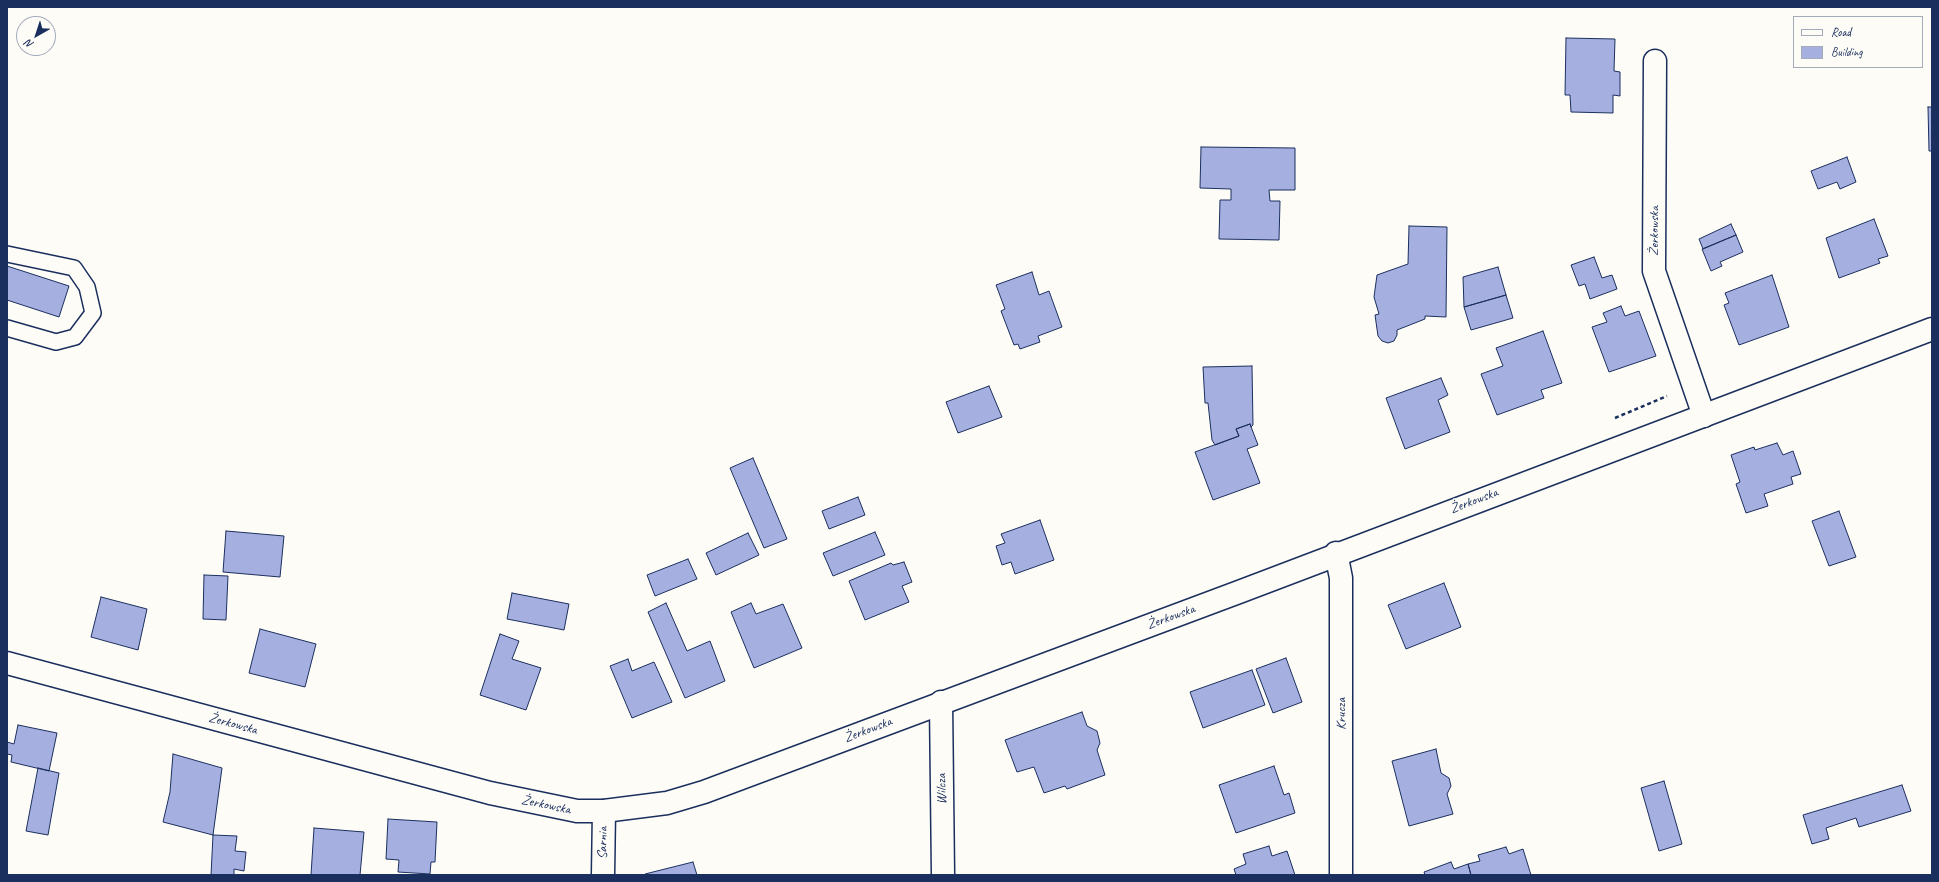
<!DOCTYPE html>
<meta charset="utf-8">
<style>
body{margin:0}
#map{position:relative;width:1939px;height:882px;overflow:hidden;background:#fdfcf7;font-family:Caveat,sans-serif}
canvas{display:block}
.frame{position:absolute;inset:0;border:8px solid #1b2f5e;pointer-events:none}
.legend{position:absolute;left:1793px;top:16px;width:130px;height:52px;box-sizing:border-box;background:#fdfcf7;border:1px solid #a3aaba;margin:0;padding:5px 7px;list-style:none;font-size:12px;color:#1b2f5e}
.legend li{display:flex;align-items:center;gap:8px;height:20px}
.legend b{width:20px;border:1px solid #a3aaba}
.north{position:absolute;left:16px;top:16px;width:40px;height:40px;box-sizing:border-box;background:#fdfcf7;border:1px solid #a3aaba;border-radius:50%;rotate:219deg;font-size:11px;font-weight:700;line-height:16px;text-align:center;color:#1b2f5e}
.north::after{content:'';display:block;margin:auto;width:14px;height:18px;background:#1b2f5e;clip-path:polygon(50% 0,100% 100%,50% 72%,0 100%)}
</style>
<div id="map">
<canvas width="1939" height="882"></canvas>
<div class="frame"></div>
<ul class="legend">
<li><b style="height:5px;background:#fdfcf7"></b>Road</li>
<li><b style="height:11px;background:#a6b0e0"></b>Building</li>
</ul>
<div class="north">N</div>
</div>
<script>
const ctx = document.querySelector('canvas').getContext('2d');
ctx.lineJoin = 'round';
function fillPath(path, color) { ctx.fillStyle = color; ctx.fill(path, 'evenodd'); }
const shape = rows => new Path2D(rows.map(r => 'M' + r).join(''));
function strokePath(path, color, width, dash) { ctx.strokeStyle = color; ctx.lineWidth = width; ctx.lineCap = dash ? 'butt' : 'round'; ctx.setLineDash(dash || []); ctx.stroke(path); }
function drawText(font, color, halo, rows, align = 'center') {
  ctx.font = font + ' Caveat,sans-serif'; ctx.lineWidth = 3; ctx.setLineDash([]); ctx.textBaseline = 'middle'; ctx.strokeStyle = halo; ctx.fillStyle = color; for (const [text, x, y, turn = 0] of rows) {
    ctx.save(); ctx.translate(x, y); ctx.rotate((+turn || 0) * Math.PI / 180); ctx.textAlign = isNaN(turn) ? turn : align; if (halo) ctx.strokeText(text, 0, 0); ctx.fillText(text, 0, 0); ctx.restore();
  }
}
const building = shape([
 [1566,38,1615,39,1614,71,1620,72,1620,96,1613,95,1613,113,1571,112,1570,95,1565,95,1566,38],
 [1928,107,1932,107,1932,151,1929,151,1928,107],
 [1201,147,1295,148,1295,190,1269,190,1270,201,1280,201,1279,240,1219,239,1220,200,1231,200,1231,189,1200,188,1201,147],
 [1847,157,1856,182,1840,189,1837,182,1818,189,1811,171,1847,157],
 [1874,219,1888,256,1878,259,1880,263,1839,278,1826,238,1874,219],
 [1731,224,1736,235,1703,249,1699,239,1731,224],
 [1409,226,1447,227,1446,317,1425,316,1425,319,1397,330,1397,335,1394,341,1388,343,1382,341,1378,336,1375,315,1379,314,1374,297,1377,275,1408,264,1409,226],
 [1736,235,1743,252,1720,262,1722,266,1711,271,1702,249,1736,235],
 [1594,257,1602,278,1612,275,1617,289,1590,299,1585,284,1579,286,1571,265,1594,257],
 [7,266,69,286,59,317,7,300,7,266],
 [1498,267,1506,295,1464,307,1463,277,1498,267],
 [1032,272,1039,295,1049,291,1062,327,1038,336,1040,342,1020,349,1018,344,1014,345,1001,311,1005,309,996,285,1032,272],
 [1772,275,1789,327,1739,345,1724,305,1729,303,1725,293,1772,275],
 [1506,295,1513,318,1471,330,1464,307,1506,295],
 [1621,306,1625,316,1639,311,1656,356,1609,372,1592,327,1607,322,1603,313,1621,306],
 [1543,331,1562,383,1541,390,1544,398,1497,415,1481,374,1503,366,1496,348,1543,331],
 [1252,366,1253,425,1251,427,1250,424,1236,429,1239,436,1215,445,1212,440,1208,403,1205,403,1203,367,1252,366],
 [1441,378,1448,395,1438,400,1450,432,1405,449,1386,398,1441,378],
 [989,386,1002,417,958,433,946,402,989,386],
 [1250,424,1258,445,1247,449,1260,483,1213,500,1195,452,1239,436,1236,429,1250,424],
 [1777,443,1783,455,1793,451,1801,474,1791,477,1793,484,1764,494,1768,506,1746,513,1736,484,1740,482,1731,455,1754,447,1755,450,1777,443],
 [753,458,787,539,764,548,730,468,753,458],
 [858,497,865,515,829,529,822,511,858,497],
 [1839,511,1856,557,1829,566,1812,521,1839,511],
 [1040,520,1054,560,1015,574,1011,562,1002,565,996,546,1005,543,1001,534,1040,520],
 [226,531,284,536,280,577,223,572,226,531],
 [875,532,885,555,833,576,823,553,875,532],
 [748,533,759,555,716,575,706,553,748,533],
 [688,559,697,579,655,596,647,575,688,559],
 [904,562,912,582,902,586,909,602,865,620,849,581,891,563,893,565,904,562],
 [204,575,228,576,226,620,203,619,204,575],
 [1444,583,1461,627,1406,649,1388,605,1444,583],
 [512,593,569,604,564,630,507,619,512,593],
 [101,597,147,609,138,650,91,637,101,597],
 [666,603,687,651,710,641,725,681,685,698,648,612,666,603],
 [751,603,756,614,783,604,802,648,754,668,731,612,751,603],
 [260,629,316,644,305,687,249,673,260,629],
 [500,634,519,641,512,659,541,668,526,710,480,695,500,634],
 [1286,658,1302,702,1273,713,1256,669,1286,658],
 [628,659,632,671,654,662,672,702,632,718,610,666,628,659],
 [1252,670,1265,705,1203,728,1190,692,1252,670],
 [1082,712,1087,726,1097,731,1100,743,1097,750,1105,775,1067,789,1065,786,1044,793,1034,767,1017,772,1005,740,1082,712],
 [18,725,57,733,49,771,11,762,12,755,7,754,7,742,14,744,18,725],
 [1436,749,1441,773,1449,778,1451,786,1447,794,1453,814,1409,826,1392,761,1436,749],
 [173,754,222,768,213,835,163,822,170,792,173,754],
 [1274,766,1284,795,1289,793,1295,813,1236,833,1219,785,1274,766],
 [38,768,59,773,48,835,26,831,38,768],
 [1664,781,1682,844,1659,851,1641,788,1664,781],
 [1902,785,1911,811,1859,827,1856,818,1826,828,1829,839,1812,844,1803,815,1902,785],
 [388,819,437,822,435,862,431,862,430,874,398,872,399,860,386,859,388,819],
 [314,828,364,832,360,875,311,875,314,828],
 [213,835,237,836,235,851,246,852,244,871,234,869,234,875,211,875,213,835],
 [1269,846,1272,856,1287,851,1295,875,1236,875,1234,869,1246,864,1243,854,1269,846],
 [1506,847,1509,854,1523,849,1531,875,1471,875,1468,864,1480,861,1478,855,1506,847],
 [693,862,697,875,646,875,645,874,693,862],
 [1451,862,1454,869,1468,864,1471,875,1425,875,1424,872,1451,862]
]);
const path = shape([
 [1615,418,1667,396]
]);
const lane = shape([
 [7,254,74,268,87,287,93,313,75,337,56,342,7,328]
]);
const street = shape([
 [1655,61,1654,271,1704,416],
 [1336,553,1341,578,1341,875],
 [941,702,943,875],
 [603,875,604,811]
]);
const secondary = shape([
 [7,663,490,793,577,811,604,811,667,803,704,792,1239,592,1932,329]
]);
const streetNames = [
 ["Żerkowska",1654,231,-90],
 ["Żerkowska",1474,501,-21],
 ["Żerkowska",1171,617,-20],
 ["Krucza",1341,714,-90],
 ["Żerkowska",233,724,15],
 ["Żerkowska",868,730,-21],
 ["Wilcza",942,789,-91],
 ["Żerkowska",546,805,12],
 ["Sarnia",603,843,-89]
];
fillPath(building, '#a6b0e0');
strokePath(building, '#1b2f5e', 1);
strokePath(lane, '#1b2f5e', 18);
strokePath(street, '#1b2f5e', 25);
strokePath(secondary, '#1b2f5e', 25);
strokePath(path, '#1b2f5e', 2.5, [4, 3]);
strokePath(lane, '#fdfcf7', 15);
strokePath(street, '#fdfcf7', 22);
strokePath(secondary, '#fdfcf7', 22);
drawText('14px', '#1b2f5e', '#fdfcf7', streetNames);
</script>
